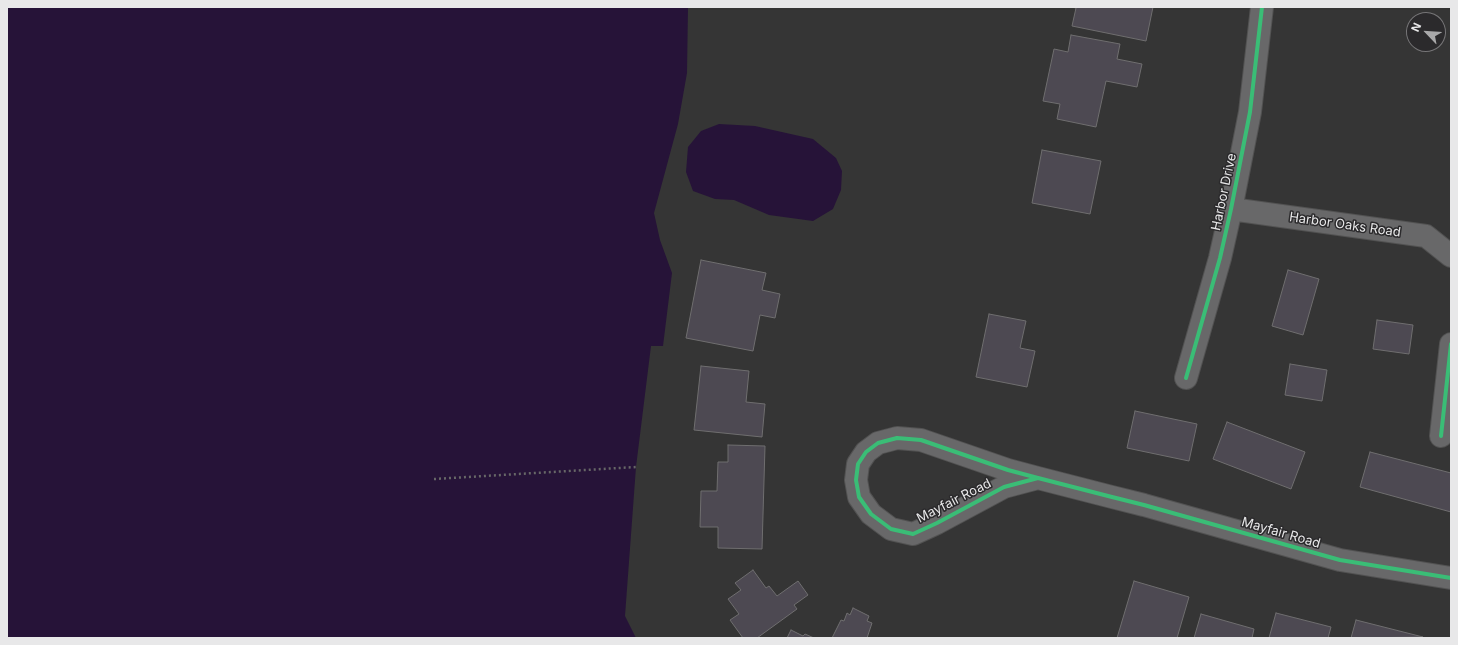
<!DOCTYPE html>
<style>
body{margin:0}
#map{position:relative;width:1458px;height:645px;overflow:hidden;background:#353535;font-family:Inter,sans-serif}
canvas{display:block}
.frame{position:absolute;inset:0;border:8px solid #e8e8e9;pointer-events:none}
.north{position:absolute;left:1406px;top:12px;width:40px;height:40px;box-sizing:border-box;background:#2b2a2c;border:1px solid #777678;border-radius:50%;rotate:295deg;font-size:11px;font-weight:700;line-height:16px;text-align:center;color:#e8e8e9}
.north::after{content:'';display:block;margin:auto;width:14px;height:18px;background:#a9a9aa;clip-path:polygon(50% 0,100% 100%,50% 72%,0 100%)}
</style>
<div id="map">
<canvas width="1458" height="645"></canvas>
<div class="frame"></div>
<div class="north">N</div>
</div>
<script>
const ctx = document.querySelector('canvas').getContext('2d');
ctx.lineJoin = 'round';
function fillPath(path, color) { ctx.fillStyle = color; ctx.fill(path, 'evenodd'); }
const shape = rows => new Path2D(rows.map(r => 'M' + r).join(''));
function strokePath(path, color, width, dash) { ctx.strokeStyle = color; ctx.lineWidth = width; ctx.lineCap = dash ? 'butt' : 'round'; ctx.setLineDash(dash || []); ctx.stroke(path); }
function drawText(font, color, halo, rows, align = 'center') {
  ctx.font = font + ' Inter,sans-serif'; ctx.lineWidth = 3; ctx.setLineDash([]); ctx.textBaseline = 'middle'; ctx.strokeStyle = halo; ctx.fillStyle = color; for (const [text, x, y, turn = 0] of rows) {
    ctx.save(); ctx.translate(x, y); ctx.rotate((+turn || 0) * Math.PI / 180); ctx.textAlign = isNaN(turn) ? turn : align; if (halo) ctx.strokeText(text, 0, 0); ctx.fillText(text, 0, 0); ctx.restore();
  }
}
const water = shape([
 [7,7,688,7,687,73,678,124,654,213,660,240,672,273,663,346,651,346,636,467,625,616,636,638,7,638],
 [719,124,755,126,813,139,836,158,842,171,841,190,833,209,813,221,769,215,734,200,715,199,693,191,686,172,688,147,701,131]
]);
const building = shape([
 [1072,7,1153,7,1146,41,1072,26,1076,8,1072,7],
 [1071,35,1120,44,1117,59,1142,64,1137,87,1106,81,1096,127,1057,119,1060,104,1043,101,1054,49,1068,52,1071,35],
 [1042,150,1101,161,1090,214,1032,203,1042,150],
 [701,260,766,273,762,290,780,294,775,318,760,315,753,351,686,338,701,260],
 [1288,270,1319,279,1303,335,1272,326,1288,270],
 [989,314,1026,321,1020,348,1035,351,1027,387,976,377,989,314],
 [1377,320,1413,325,1409,354,1373,349,1377,320],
 [1290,364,1327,370,1322,401,1285,395,1290,364],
 [701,366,749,371,746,402,765,404,762,437,694,430,701,366],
 [1135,411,1197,424,1189,461,1127,448,1135,411],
 [1227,422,1305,452,1291,489,1213,459,1227,422],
 [728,445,765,446,762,549,718,548,718,527,700,527,701,491,717,491,718,462,728,462,728,445],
 [1370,452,1451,473,1451,512,1360,487,1370,452],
 [753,570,766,588,769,586,777,596,798,581,808,595,794,605,797,609,757,638,743,638,730,620,739,614,728,599,741,590,735,583,753,570],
 [1134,581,1189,597,1177,638,1117,638,1134,581],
 [853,608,869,616,867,621,872,623,867,638,832,638,841,620,844,621,847,613,850,615,853,608],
 [1276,613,1331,627,1328,638,1269,638,1276,613],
 [1201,614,1254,629,1252,638,1194,638,1201,614],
 [1356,620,1423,637,1351,638,1356,620],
 [791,630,803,636,805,634,814,638,787,638,791,630]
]);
const path = shape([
 [434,479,636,467]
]);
const minor = shape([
 [1231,209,1426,236,1451,256],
 [1186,378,1220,258,1231,209,1250,112,1262,7],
 [1441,436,1451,344],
 [1038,478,1004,487,937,523,913,534,891,529,871,514,859,497,856,480,858,464,866,452,878,443,897,438,921,440,1008,470,1038,478,1112,497,1144,505,1340,560,1451,578]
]);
const cycleway = shape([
 [1186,378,1220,258,1231,209,1250,112,1262,7],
 [1441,436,1451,344],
 [1038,478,1004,487,937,523,913,534,891,529,871,514,859,497,856,480,858,464,866,452,878,443,897,438,921,440,1008,470,1038,478,1112,497,1144,505,1340,560,1451,578]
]);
const streetNames = [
 ["Harbor Drive",1224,192,-78],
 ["Harbor Oaks Road",1345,225,8],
 ["Mayfair Road",954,501,-27],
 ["Mayfair Road",1281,533,16]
];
fillPath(water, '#261338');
fillPath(building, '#4d4952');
strokePath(building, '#6f6e6f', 1);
strokePath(minor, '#525252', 24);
strokePath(path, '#676767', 2.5, [2, 3]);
strokePath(minor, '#686869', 22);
strokePath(cycleway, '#3abd76', 4);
drawText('13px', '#e8e8e9', '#2b2a2c', streetNames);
</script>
